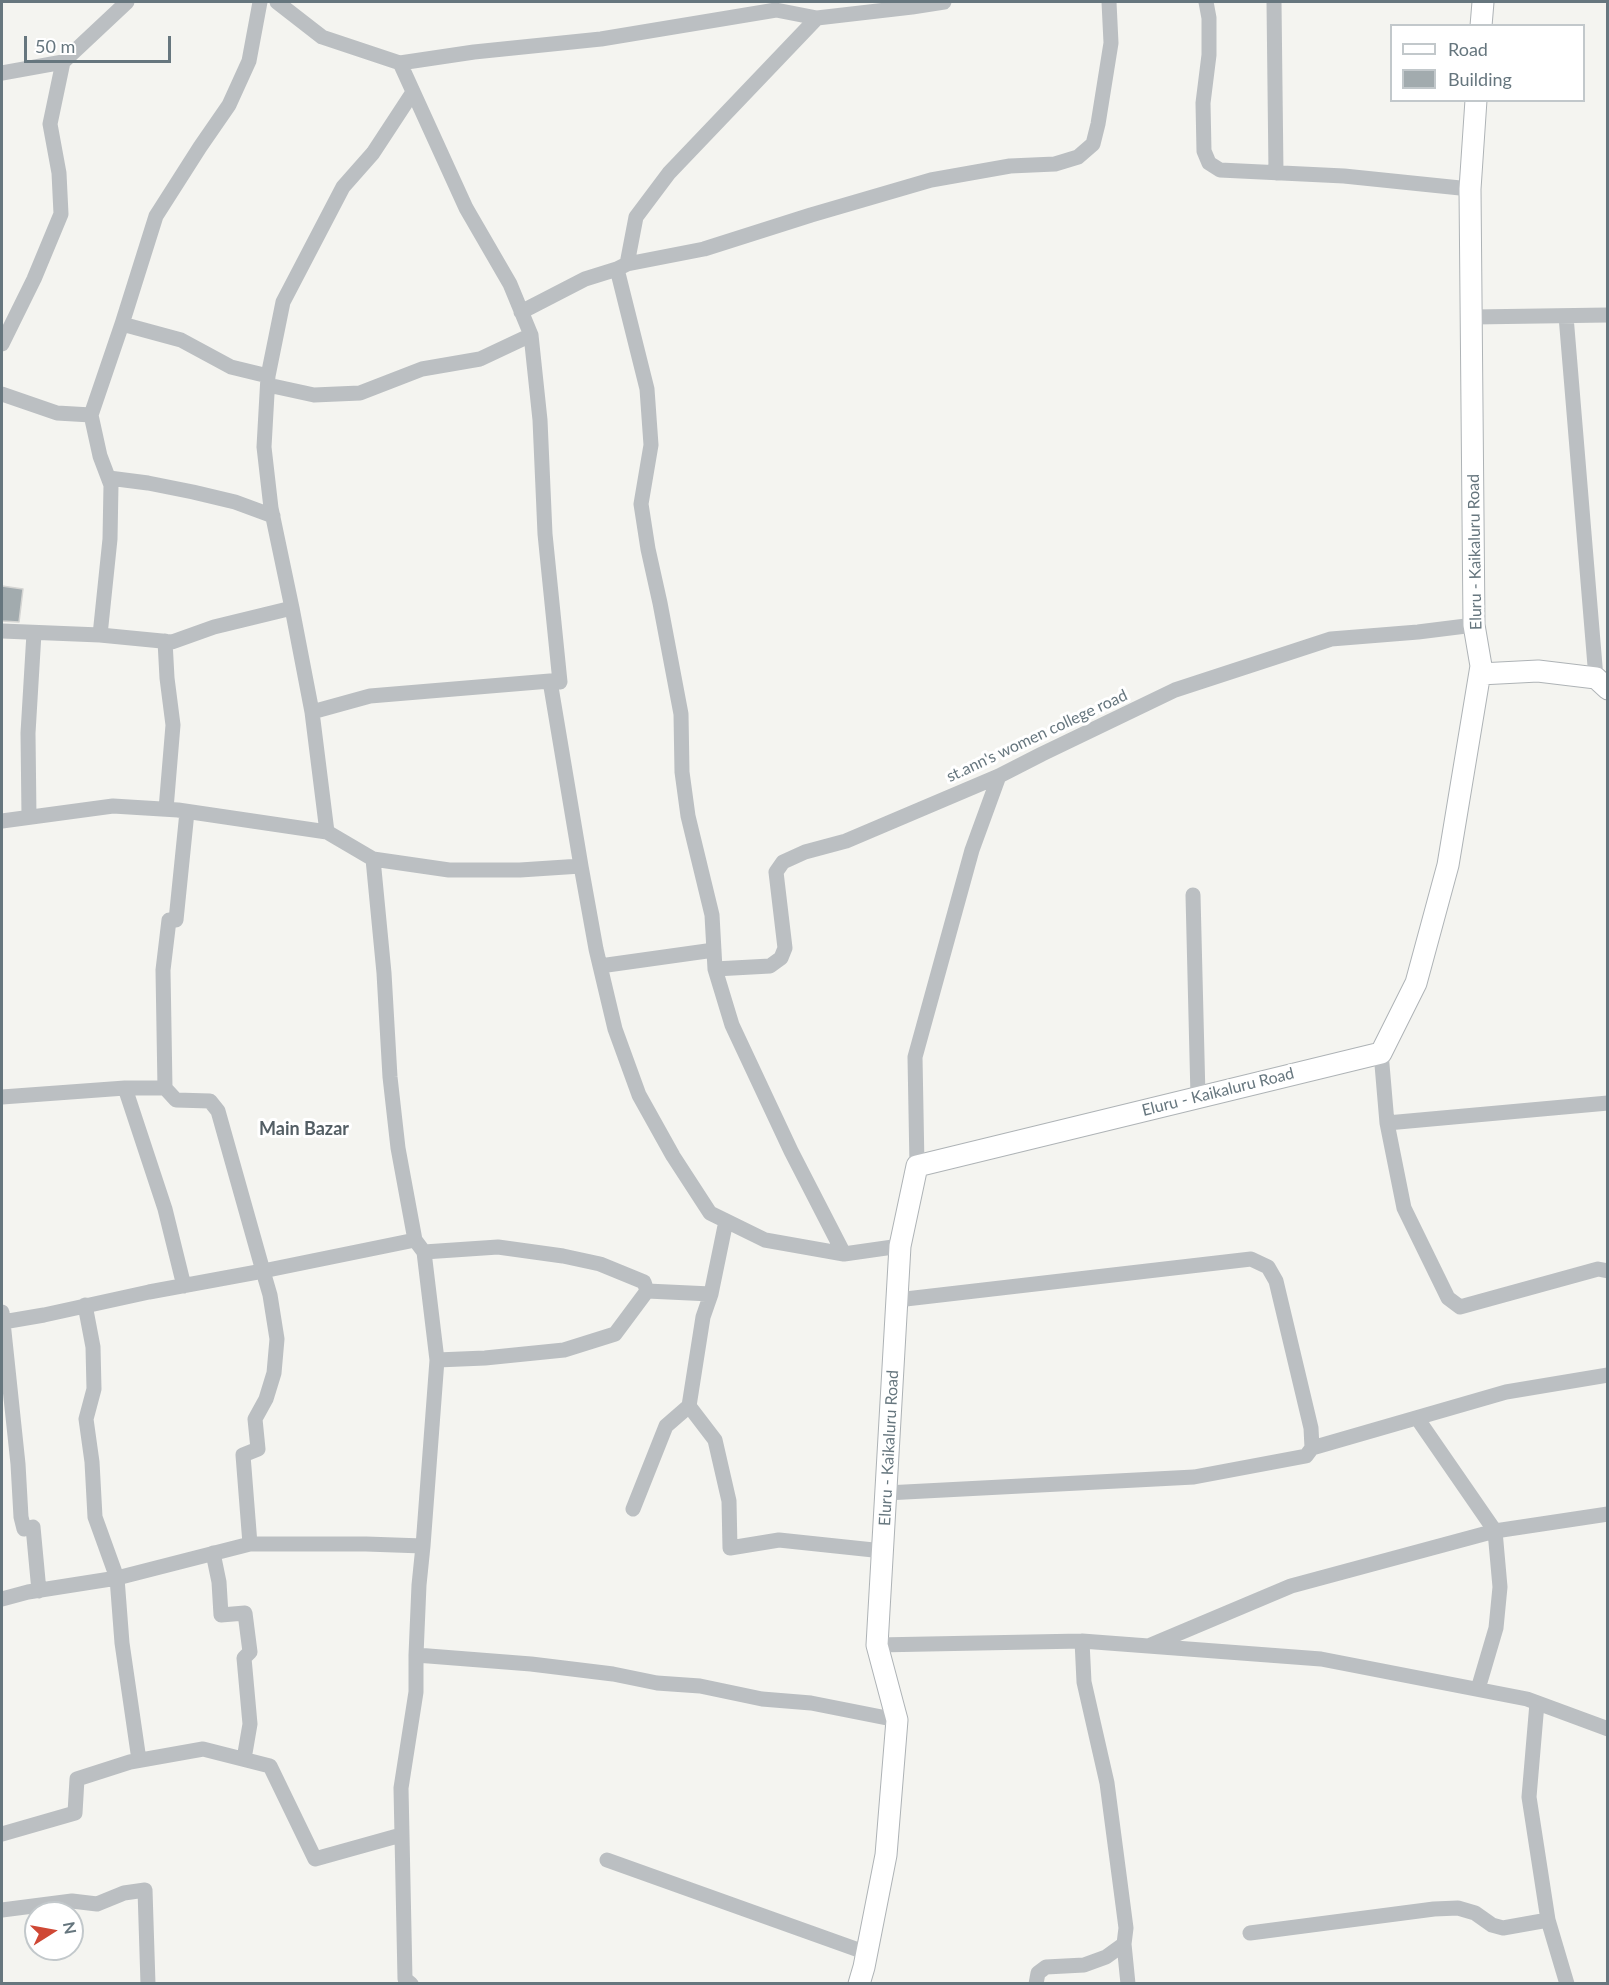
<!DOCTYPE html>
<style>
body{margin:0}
#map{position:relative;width:1609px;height:1985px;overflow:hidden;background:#f4f4f0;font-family:Lato,sans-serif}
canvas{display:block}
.frame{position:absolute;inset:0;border:3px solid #66767e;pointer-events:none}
.legend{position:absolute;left:1390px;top:24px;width:195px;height:78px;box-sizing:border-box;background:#fff;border:2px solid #c2c8cb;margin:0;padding:8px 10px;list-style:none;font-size:18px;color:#66767e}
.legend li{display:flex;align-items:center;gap:12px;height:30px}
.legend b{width:30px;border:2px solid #c2c8cb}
.north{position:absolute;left:24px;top:1901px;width:60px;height:60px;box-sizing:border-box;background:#fff;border:2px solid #c2c8cb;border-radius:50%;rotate:79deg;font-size:16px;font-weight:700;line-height:24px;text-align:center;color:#66767e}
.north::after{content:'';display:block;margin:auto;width:21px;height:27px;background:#cf4835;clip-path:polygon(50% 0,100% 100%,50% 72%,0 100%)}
.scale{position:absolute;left:24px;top:36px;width:147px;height:27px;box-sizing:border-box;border:3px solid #66767e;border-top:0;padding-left:8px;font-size:18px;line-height:21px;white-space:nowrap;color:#66767e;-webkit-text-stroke:4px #fff;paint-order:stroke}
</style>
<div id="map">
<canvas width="1609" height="1985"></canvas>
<div class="frame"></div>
<ul class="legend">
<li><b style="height:8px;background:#fff"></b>Road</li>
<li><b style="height:16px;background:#a2abae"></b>Building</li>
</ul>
<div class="north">N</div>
<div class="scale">50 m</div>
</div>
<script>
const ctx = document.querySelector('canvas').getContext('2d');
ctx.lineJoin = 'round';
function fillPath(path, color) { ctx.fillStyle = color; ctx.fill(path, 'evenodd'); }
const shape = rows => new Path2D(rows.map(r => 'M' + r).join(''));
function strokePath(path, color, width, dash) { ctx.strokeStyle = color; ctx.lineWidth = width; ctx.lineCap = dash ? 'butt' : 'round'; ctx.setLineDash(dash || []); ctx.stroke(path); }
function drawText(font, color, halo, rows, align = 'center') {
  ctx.font = font + ' Lato,sans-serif'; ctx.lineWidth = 6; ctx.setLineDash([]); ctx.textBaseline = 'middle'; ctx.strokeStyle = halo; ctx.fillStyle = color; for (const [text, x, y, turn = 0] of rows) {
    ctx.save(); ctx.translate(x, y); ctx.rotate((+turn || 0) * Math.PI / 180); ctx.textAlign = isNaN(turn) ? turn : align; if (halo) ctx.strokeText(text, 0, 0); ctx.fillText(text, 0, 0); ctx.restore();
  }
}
const building = shape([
 [2,586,23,589,19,622,2,621,2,586]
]);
const street = shape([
 [260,2,249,61,229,105,200,147,156,216,122,324,181,340,231,367,268,376,264,447,271,508,292,608],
 [277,2,322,37,400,63,474,52,601,39,776,10,817,18,912,7,944,2],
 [1206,2,1209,18,1209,55,1203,103,1204,151,1209,163,1220,170,1344,176,1470,189],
 [1274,2,1276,173],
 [400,63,466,208,510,284,531,335,540,420,545,534,560,682,550,681],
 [2,73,63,62],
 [627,264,636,217,669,173,817,18],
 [617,269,627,264,704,249,811,215,931,180,1010,166,1055,164,1078,157,1093,144,1098,124,1111,43,1109,2],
 [521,312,585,279,617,269,647,389,651,445,641,504,648,549,660,603,681,714,682,772,688,816,712,915,715,969,732,1025,791,1151,844,1254],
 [1566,316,1596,678],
 [1473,317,1608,315],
 [2,344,34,279,61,214,59,173,50,124,63,62,127,2],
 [268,376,283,302,343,187,373,153,413,92],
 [268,385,314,395,360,393,422,369,480,359,531,335],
 [2,394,57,413,91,415],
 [109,478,148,483,193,492,235,502,273,516],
 [2,631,100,635,172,642,214,627,292,608,312,712],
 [100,635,110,539,111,485,100,456,91,415,122,324],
 [165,641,167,678,173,725,166,809],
 [187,812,176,920,169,920,163,970,165,1088,176,1100,210,1101,218,1111,263,1271,415,1240,424,1252,437,1360,423,1546],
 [29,817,28,733,34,633],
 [2,821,113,806,178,810,327,832,373,859],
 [327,832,312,712,370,696,550,681,581,866],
 [1193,895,1198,1097],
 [600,966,714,950],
 [715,969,770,966,781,958,785,948,776,872,783,862,805,852,846,841,999,776,1042,754,1175,690,1331,639,1418,632,1474,625],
 [1381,1053,1387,1123],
 [165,1088,125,1088,165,1209,184,1286],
 [2,1097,125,1088],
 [1608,1103,1387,1123,1404,1208,1448,1298,1460,1307,1598,1269,1608,1271],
 [917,1166,915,1057,972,850,999,776],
 [415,1240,398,1148,390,1077,384,973,373,859,449,870,520,870,581,866,596,949,615,1029,639,1095,673,1156,710,1213,765,1240,844,1254,900,1246],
 [424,1252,498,1247,563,1256,600,1264,644,1282,647,1291,615,1334,564,1350,485,1358,437,1360],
 [647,1291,711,1294],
 [85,1305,93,1347,94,1389,86,1419,92,1462,95,1517,117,1578,250,1544,366,1544,423,1546,419,1585,416,1655],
 [2,1312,3,1322,44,1315,149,1292,263,1271,270,1295,277,1339,274,1373,266,1399,255,1419,258,1449,243,1455,250,1544],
 [3,1322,18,1464,21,1517,24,1529,33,1527,39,1591],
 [689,1406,715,1440,729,1501,730,1548,779,1540,883,1551],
 [1417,1418,1495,1531,1500,1587,1496,1628,1478,1689],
 [1312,1448,1506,1392,1608,1375],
 [886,1493,1194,1477,1306,1456,1312,1448,1311,1428,1276,1281,1268,1267,1251,1259,897,1300],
 [633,1509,666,1426,689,1406,703,1317,711,1294,726,1221],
 [213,1553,219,1582,221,1615,245,1613,250,1652,244,1658,250,1724,244,1759],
 [2,1599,28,1592,117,1578,122,1643,139,1760],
 [877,1645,1082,1641,1321,1659,1527,1699,1608,1729],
 [1151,1645,1291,1586,1495,1531,1608,1514],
 [1537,1703,1529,1797,1548,1920,1567,1984],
 [2,1834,75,1813,77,1779,130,1762,203,1749,270,1766,315,1859,401,1835],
 [607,1860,867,1953],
 [2,1910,72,1901,97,1904,124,1893,145,1890,148,1984],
 [1250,1933,1434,1909,1458,1908,1475,1913,1492,1925,1503,1928,1548,1920],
 [1124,1944,1128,1984],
 [411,1984,405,1979,401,1788,416,1692,416,1655,531,1664,613,1674,657,1683,700,1686,762,1699,811,1703,897,1720],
 [1036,1984,1038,1973,1046,1967,1084,1965,1106,1957,1124,1944,1126,1928,1107,1783,1084,1682,1082,1641]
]);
const secondary = shape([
 [1481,26,1483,2],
 [1480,674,1538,671,1596,678,1608,689],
 [859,1984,864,1967,886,1855,897,1720,877,1645,900,1246,917,1166,1381,1053,1416,983,1448,865,1481,666,1474,625,1470,189,1476,100]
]);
const streetNames = [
 ["Eluru - Kaikaluru Road",1475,552,-91],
 ["st.ann's women college road",1037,736,-25],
 ["Eluru - Kaikaluru Road",1218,1092,-14],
 ["Eluru - Kaikaluru Road",889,1448,-87]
];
const neighbourhoodNames = [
 ["Main Bazar",304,1129]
];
fillPath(building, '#a2abae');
strokePath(building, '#d5d5d3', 1.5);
strokePath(secondary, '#aeb3b6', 23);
strokePath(street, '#bbbfc2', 15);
strokePath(secondary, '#fff', 21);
drawText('16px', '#66767e', '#fff', streetNames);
drawText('bold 18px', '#535e64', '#fff', neighbourhoodNames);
</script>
